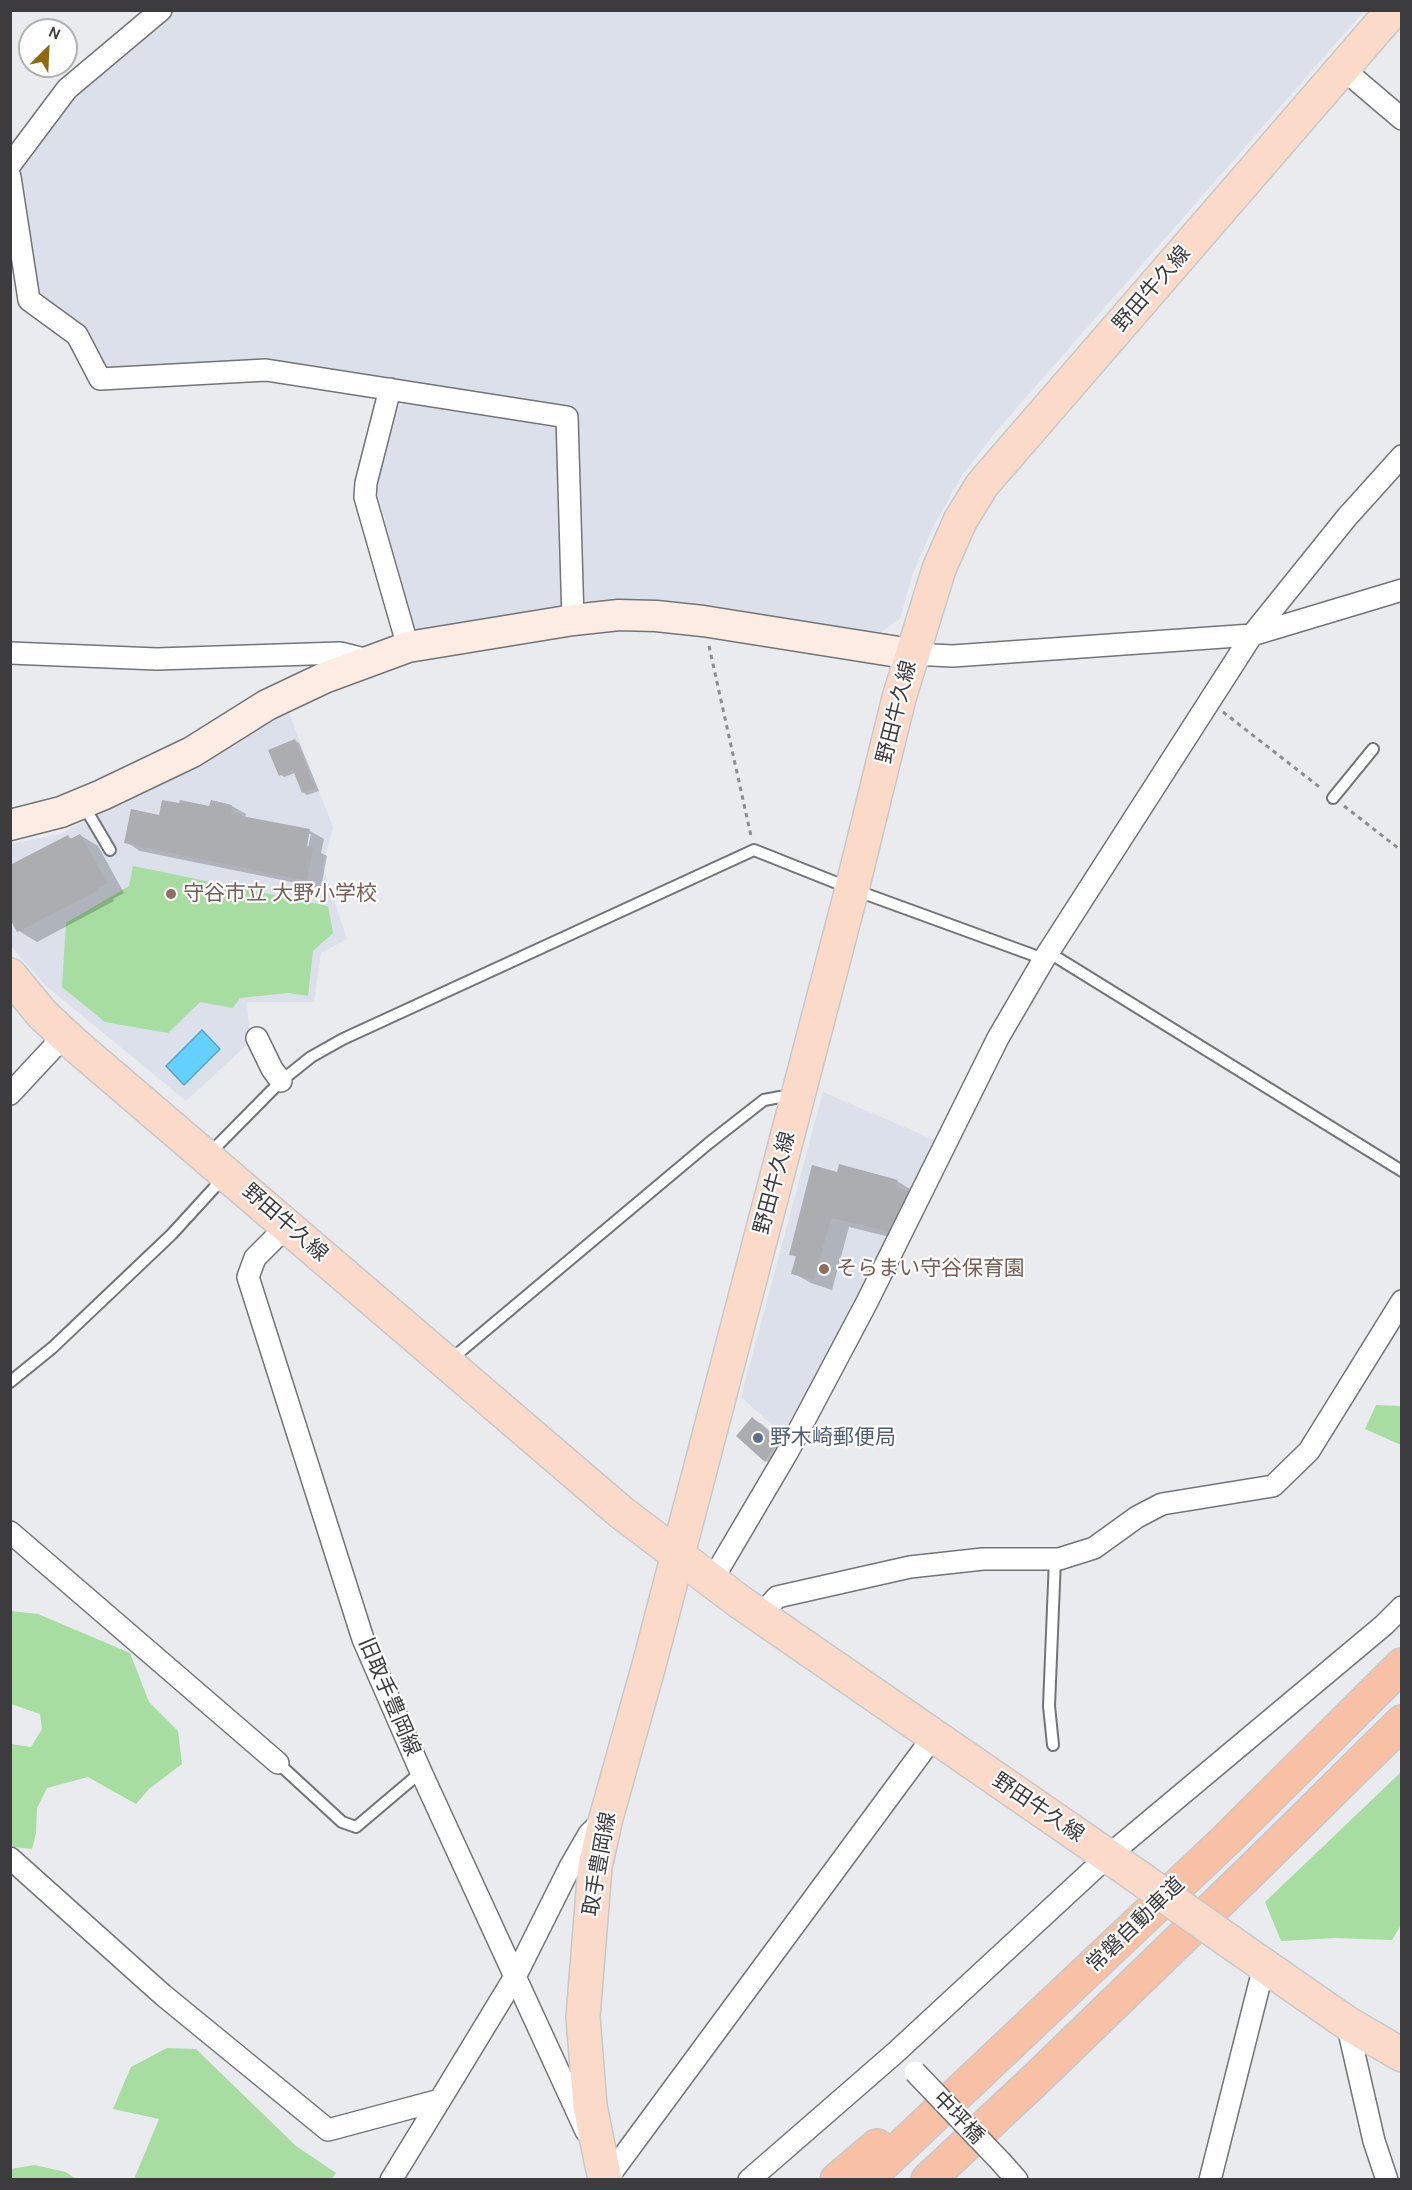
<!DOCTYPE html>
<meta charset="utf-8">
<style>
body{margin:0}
#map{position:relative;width:1412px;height:2190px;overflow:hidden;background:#e9ebee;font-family:Karla,sans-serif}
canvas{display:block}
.frame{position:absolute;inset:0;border:12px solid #3c3c3e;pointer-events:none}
.north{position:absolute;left:18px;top:18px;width:60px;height:60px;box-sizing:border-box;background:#fff;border:2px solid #b1b1b2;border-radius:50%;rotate:24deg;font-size:16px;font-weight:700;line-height:24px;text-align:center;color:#3c3c3e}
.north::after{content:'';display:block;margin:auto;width:21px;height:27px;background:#8e690d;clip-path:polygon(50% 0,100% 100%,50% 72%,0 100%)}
</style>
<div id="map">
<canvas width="1412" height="2190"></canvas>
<div class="frame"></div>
<div class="north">N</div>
</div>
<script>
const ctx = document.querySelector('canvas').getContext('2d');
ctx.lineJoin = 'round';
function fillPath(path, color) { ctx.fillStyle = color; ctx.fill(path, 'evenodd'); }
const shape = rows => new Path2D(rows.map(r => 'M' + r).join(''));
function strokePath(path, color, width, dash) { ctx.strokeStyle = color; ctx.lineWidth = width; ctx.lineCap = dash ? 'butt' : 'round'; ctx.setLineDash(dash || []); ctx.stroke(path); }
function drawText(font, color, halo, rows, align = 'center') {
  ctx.font = font + ' Karla,"Noto Sans JP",sans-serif'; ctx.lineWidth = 4.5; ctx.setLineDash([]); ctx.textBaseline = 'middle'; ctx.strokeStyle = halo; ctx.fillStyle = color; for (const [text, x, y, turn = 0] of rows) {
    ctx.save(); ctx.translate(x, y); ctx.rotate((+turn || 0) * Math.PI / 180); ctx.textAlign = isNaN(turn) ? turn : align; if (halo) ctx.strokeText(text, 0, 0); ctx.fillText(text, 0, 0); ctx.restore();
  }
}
const built = shape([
 [161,11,1364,11,993,435,961,477,933,527,913,573,900,619,881,632,702,612,426,632,414,627,376,487,398,407,407,402,266,370,100,379,77,335,29,300,11,177,67,89],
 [288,711,333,827,323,867,347,939,321,953,314,1002,247,1002,250,1042,186,1101,45,985,11,946,10,844,60,834],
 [823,1092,937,1141,786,1437,741,1397]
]);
const green = shape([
 [133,866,328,906,333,933,313,951,308,996,288,993,240,998,233,1008,200,1002,168,1033,105,1022,62,987,66,923,129,886],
 [1376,1405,1401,1406,1401,1445,1365,1429],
 [11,1611,38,1614,130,1653,149,1702,178,1731,182,1764,149,1789,136,1804,88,1777,47,1788,37,1808,36,1833,32,1849,14,1847,11,1843,11,1744,31,1747,42,1729,40,1714,11,1704],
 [1401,1772,1401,1925,1392,1940,1335,1938,1281,1941,1265,1902],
 [167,2048,196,2049,296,2146,336,2173,331,2180,134,2179,159,2119,113,2109,131,2067],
 [34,2165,66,2172,76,2179,11,2179,11,2169]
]);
const water = shape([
 [202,1030,220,1049,184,1085,166,1066,202,1030]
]);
const shadow = shape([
 [295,741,299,743,319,791,307,795,303,792,295,773,284,777,280,774],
 [212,801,232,806,246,814,245,818,310,831,324,839,321,853,327,856,321,888,140,851,126,842,160,816,210,808],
 [308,834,311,834,307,853,304,853],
 [80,835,98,846,124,893,113,899,114,901,37,942,19,931,10,916,10,862,12,866,68,837,72,839],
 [838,1174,897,1181,915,1192,906,1241,849,1227,832,1290,811,1283,793,1273,797,1257,791,1254],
 [752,1419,762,1424,788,1447,776,1466,766,1461,738,1436]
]);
const building = shape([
 [295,739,315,788,302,793,293,770,279,776,268,750],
 [162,800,179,803,180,800,209,806,211,800,232,805,231,814,310,829,307,846,313,847,307,881,124,843,131,809,159,815],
 [80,834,107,883,96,889,97,891,17,932,10,919,10,865,68,835,70,839],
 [839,1164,898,1180,895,1188,908,1191,888,1231,831,1218,814,1280,791,1274,796,1256,789,1255,812,1165,837,1172],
 [752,1417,779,1440,765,1462,736,1436]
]);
const path = shape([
 [709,646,751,836],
 [1223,712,1322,789],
 [1344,806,1402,851]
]);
const lane = shape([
 [1333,798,1373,749],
 [84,806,110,850],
 [1048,952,1402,1171],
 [209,1154,281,1081,311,1057,343,1039,754,850,852,889,1044,959],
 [449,1361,709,1143,764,1100,780,1097,792,1099],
 [10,1382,52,1348,172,1234,225,1176],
 [1053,1745,1049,1706,1055,1559],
 [278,1763,342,1822,356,1827,421,1772]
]);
const street = shape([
 [1342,68,1402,119],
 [10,165,67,89,161,10],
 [10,177,29,300,77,335,100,379,266,370,567,417,573,620],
 [390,389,366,483,365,497,408,647],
 [10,653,157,659,340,653,372,661],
 [911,654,953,656,1252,635,1402,590],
 [257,1038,272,1069,281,1081],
 [10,1094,64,1036],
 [288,1225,255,1258,248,1277,363,1639,421,1772,586,2131],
 [10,1532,278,1763],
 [711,1582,787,1453,867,1302,998,1038,1044,959,1252,635,1347,517,1402,456],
 [760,1616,777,1597,910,1567,983,1559,1059,1559,1094,1548,1137,1517,1162,1504,1273,1486,1309,1451,1402,1301],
 [10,1858,163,1995,328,2130,440,2100,516,1975,570,1867,589,1834,600,1823],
 [1347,2023,1374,2141,1387,2180],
 [1002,2163,1017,2180],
 [391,2180,440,2100],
 [606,2180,933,1737],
 [749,2180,895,2053,1108,1856,1384,1625,1402,1607],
 [1210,2180,1264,1966]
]);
const secondary = shape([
 [10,825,61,812,102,795,192,752,267,705,324,678,408,647,573,620,619,615,656,616,703,621,911,654]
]);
const primary = shape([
 [10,975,42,1014,73,1043,622,1513,740,1602,1134,1874],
 [1229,1941,1347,2023,1402,2055],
 [605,2180,590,2106,583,2017,595,1867,606,1818,649,1665,852,889,899,698,939,569,960,521,982,485,1393,10]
]);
const highway = shape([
 [837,2180,877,2146],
 [866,2180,1226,1840,1402,1665],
 [928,2180,1034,2081,1253,1869,1402,1722]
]);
const streetBridge = shape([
 [915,2072,1002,2163]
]);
const primaryBridge = shape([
 [1134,1874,1229,1941]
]);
const markers = [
 [171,894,6,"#8d6e63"],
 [824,1269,6,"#8d6e63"],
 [758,1438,6,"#5c6f8a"]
];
const streetNames = [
 ["野田牛久線",1152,289,-49],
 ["野田牛久線",897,712,-76],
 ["野田牛久線",775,1183,-75],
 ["野田牛久線",285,1223,41],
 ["旧取手豊岡線",389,1697,67],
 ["野田牛久線",1038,1808,34],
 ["取手豊岡線",600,1864,-80],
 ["常磐自動車道",1136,1925,-44],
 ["中坪橋",958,2118,46]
];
const educationNames = [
 ["守谷市立 大野小学校",183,894],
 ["そらまい守谷保育園",836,1269]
];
const serviceNames = [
 ["野木崎郵便局",770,1438]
];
fillPath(built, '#dbe0ea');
fillPath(green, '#a7dda1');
fillPath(water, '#64d0ff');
strokePath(water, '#58a4c5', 1.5);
fillPath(shadow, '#0003');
fillPath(building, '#abadb1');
strokePath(lane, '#727477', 14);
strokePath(street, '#727477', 24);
strokePath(secondary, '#727477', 33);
strokePath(primary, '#c8c8c9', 36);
strokePath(highway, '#c8c8c9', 36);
strokePath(path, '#8c8d90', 3, [4.5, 4.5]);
strokePath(lane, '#fff', 10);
strokePath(street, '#fff', 21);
strokePath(secondary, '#fdece4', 30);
strokePath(primary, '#fbdac9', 33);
strokePath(highway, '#f8c1a5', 33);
strokePath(streetBridge, '#727477', 24, []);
strokePath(primaryBridge, '#c8c8c9', 36, []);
strokePath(streetBridge, '#fff', 21);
strokePath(primaryBridge, '#fbdac9', 33);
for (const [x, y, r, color] of markers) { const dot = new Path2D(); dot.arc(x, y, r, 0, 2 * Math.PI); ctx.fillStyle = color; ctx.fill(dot); strokePath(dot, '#fff', 2); }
drawText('21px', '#3c3c3e', '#fff', streetNames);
drawText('21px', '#785e54', '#fff', educationNames, 'left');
drawText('21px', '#4e5e75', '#fff', serviceNames, 'left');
</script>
